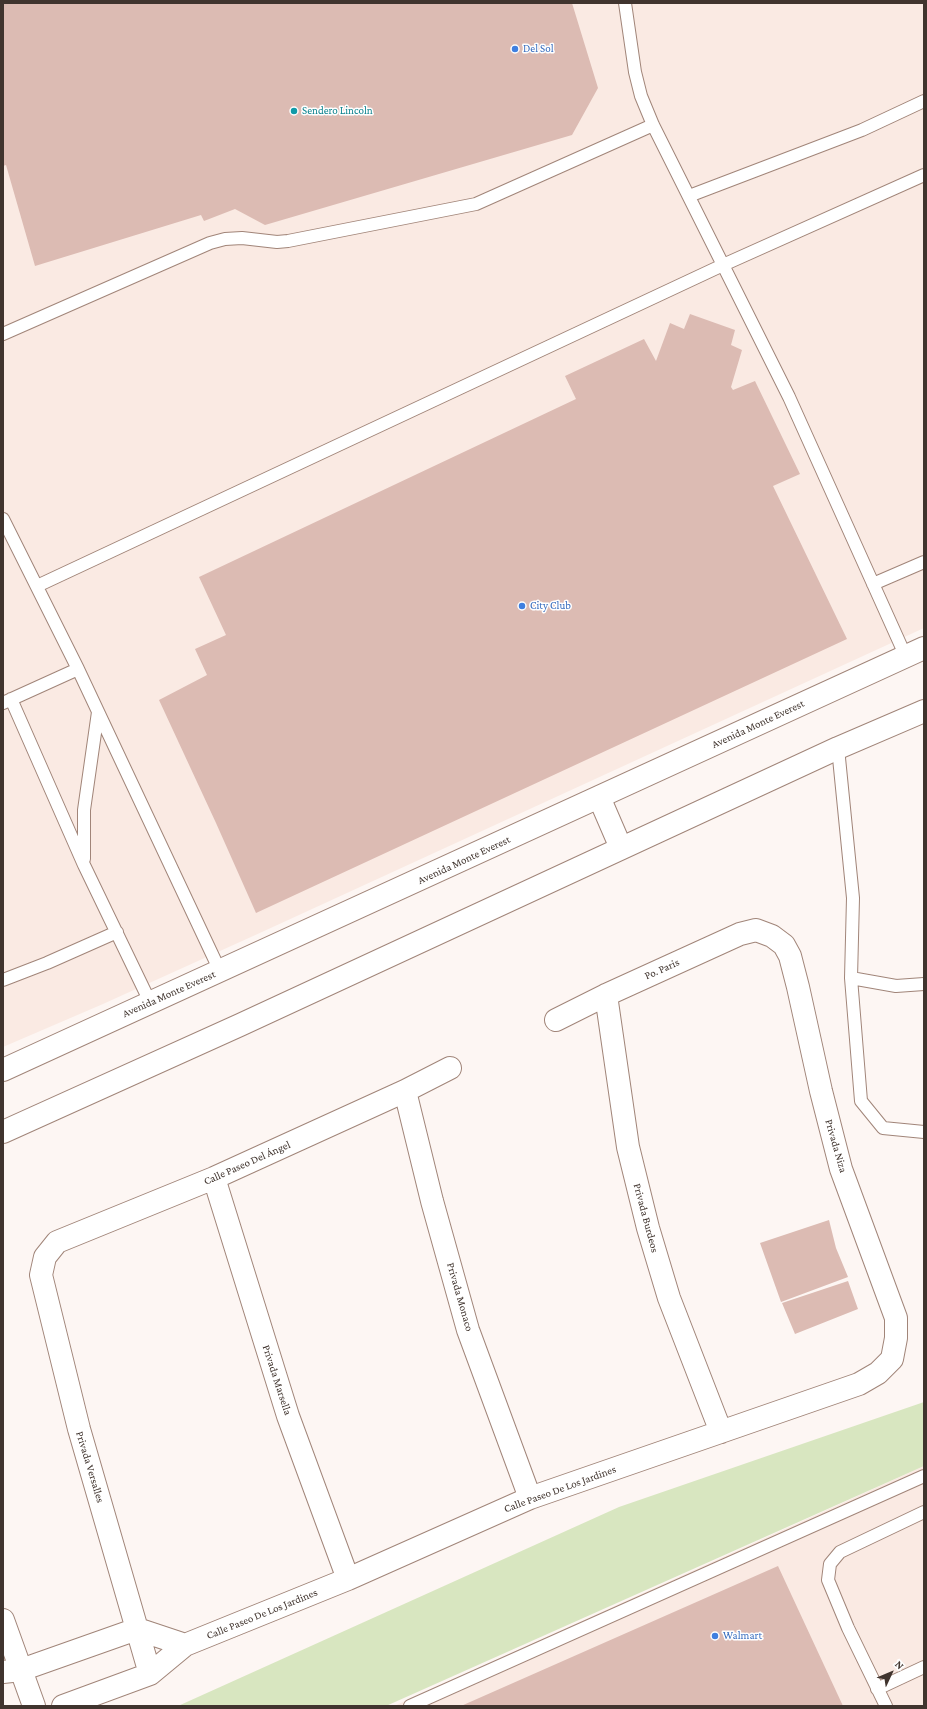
<!DOCTYPE html>
<meta charset="utf-8">
<style>
body{margin:0}
#map{position:relative;width:927px;height:1709px;overflow:hidden;background:#fdf6f3;font-family:"Crimson Pro",serif}
canvas{display:block}
.frame{position:absolute;inset:0;border:4px solid #40342e;pointer-events:none}
.north{position:absolute;left:871px;top:1653px;width:40px;height:40px;-webkit-text-stroke:3px #fff;paint-order:stroke;rotate:46deg;font-size:11px;font-weight:700;line-height:16px;text-align:center;color:#40342e}
.north::after{content:'';display:block;margin:auto;width:14px;height:18px;background:#40342e;clip-path:polygon(50% 0,100% 100%,50% 72%,0 100%)}
</style>
<div id="map">
<canvas width="927" height="1709"></canvas>
<div class="frame"></div>
<div class="north">N</div>
</div>
<script>
const ctx = document.querySelector('canvas').getContext('2d');
ctx.lineJoin = 'round';
function fillPath(path, color) { ctx.fillStyle = color; ctx.fill(path, 'evenodd'); }
const shape = rows => new Path2D(rows.map(r => 'M' + r).join(''));
function strokePath(path, color, width, dash) { ctx.strokeStyle = color; ctx.lineWidth = width; ctx.lineCap = dash ? 'butt' : 'round'; ctx.setLineDash(dash || []); ctx.stroke(path); }
function drawText(font, color, halo, rows, align = 'center') {
  ctx.font = font + ' "Crimson Pro",serif'; ctx.lineWidth = 3; ctx.setLineDash([]); ctx.textBaseline = 'middle'; ctx.strokeStyle = halo; ctx.fillStyle = color; for (const [text, x, y, turn = 0] of rows) {
    ctx.save(); ctx.translate(x, y); ctx.rotate((+turn || 0) * Math.PI / 180); ctx.textAlign = isNaN(turn) ? turn : align; if (halo) ctx.strokeText(text, 0, 0); ctx.fillText(text, 0, 0); ctx.restore();
  }
}
const built = shape([
 [3,3,924,3,924,628,262,932,103,1004,3,1047],
 [924,1466,924,1706,394,1706]
]);
const green = shape([
 [924,1402,924,1466,386,1706,178,1706,619,1507]
]);
const building = shape([
 [3,3,572,3,598,88,572,135,265,225,235,209,204,221,201,215,35,266,6,165,3,166],
 [690,314,735,330,731,345,742,350,731,387,733,390,755,381,800,474,773,486,847,639,256,913,216,823,159,700,207,675,195,649,226,635,199,577,576,399,565,376,644,339,656,361,670,323,684,329],
 [829,1220,836,1248,848,1277,781,1302,760,1243],
 [848,1281,858,1309,795,1334,782,1303],
 [778,1566,843,1706,461,1706]
]);
const lane = shape([
 [625,3,635,72,641,96,653,125,789,397,906,657],
 [689,196,862,130,924,101],
 [3,334,210,243,225,239,242,238,277,242,288,241,476,204,653,125],
 [3,519,78,669,220,971],
 [873,584,924,562],
 [37,586,723,265,924,175],
 [11,699,84,865,150,1002],
 [3,703,78,669],
 [838,748,853,898,851,978,861,1101,883,1128,924,1132],
 [84,859,84,810,98,712],
 [851,978,896,986,924,984],
 [3,980,47,963,117,932],
 [877,1689,924,1667],
 [410,1706,924,1476],
 [886,1706,848,1628,828,1580,830,1564,840,1552,924,1512]
]);
const street = shape([
 [606,995,628,1147,648,1228,669,1298,721,1432],
 [405,1091,432,1201,468,1330,530,1498],
 [214,1178,288,1416,348,1579],
 [3,1672,21,1670,137,1629,185,1645],
 [150,1674,79,1429,41,1275,45,1257,57,1242,214,1178,405,1091,450,1068],
 [63,1706,150,1674,185,1645,348,1579,530,1498,859,1384,878,1373,892,1359,896,1338,896,1318,841,1169,821,1091,798,987,790,956,784,945,772,936,756,930,740,934,606,995,556,1020]
]);
const secondary = shape([
 [599,797,621,848],
 [3,1070,924,648],
 [3,1132,240,1025,838,748,924,711],
 [3,1620,34,1706]
]);
const markers = [
 [515,49,4,"#3f7fe0"],
 [294,111,4,"#0f9aa8"],
 [522,606,4,"#3f7fe0"],
 [715,1636,4,"#3f7fe0"]
];
const shopNames = [
 ["Del Sol",523,49],
 ["City Club",530,606],
 ["Walmart",723,1636]
];
const cultureNames = [
 ["Sendero Lincoln",302,111]
];
const streetNames = [
 ["Avenida Monte Everest",758,724,-25],
 ["Avenida Monte Everest",464,860,-25],
 ["Po. Paris",662,969,-24],
 ["Avenida Monte Everest",169,994,-24],
 ["Privada Niza",836,1146,74],
 ["Calle Paseo Del Ángel",247,1163,-24],
 ["Privada Burdeos",646,1218,75],
 ["Privada Monaco",460,1297,74],
 ["Privada Marsella",277,1380,72],
 ["Privada Versalles",90,1467,73],
 ["Calle Paseo De Los Jardines",560,1489,-20],
 ["Calle Paseo De Los Jardines",262,1614,-22]
];
fillPath(built, '#faeae3');
fillPath(green, '#d8e6c0');
fillPath(building, '#dcbbb3');
strokePath(lane, '#a18579', 14);
strokePath(street, '#a18579', 24);
strokePath(secondary, '#a18579', 24);
strokePath(lane, '#fff', 12);
strokePath(street, '#fff', 22);
strokePath(secondary, '#fff', 22);
for (const [x, y, r, color] of markers) { const dot = new Path2D(); dot.arc(x, y, r, 0, 2 * Math.PI); ctx.fillStyle = color; ctx.fill(dot); strokePath(dot, '#fff', 1.5); }
drawText('11px', '#366cbe', '#fff', shopNames, 'left');
drawText('11px', '#0d838f', '#fff', cultureNames, 'left');
drawText('11px', '#40342e', '#fff', streetNames);
</script>
